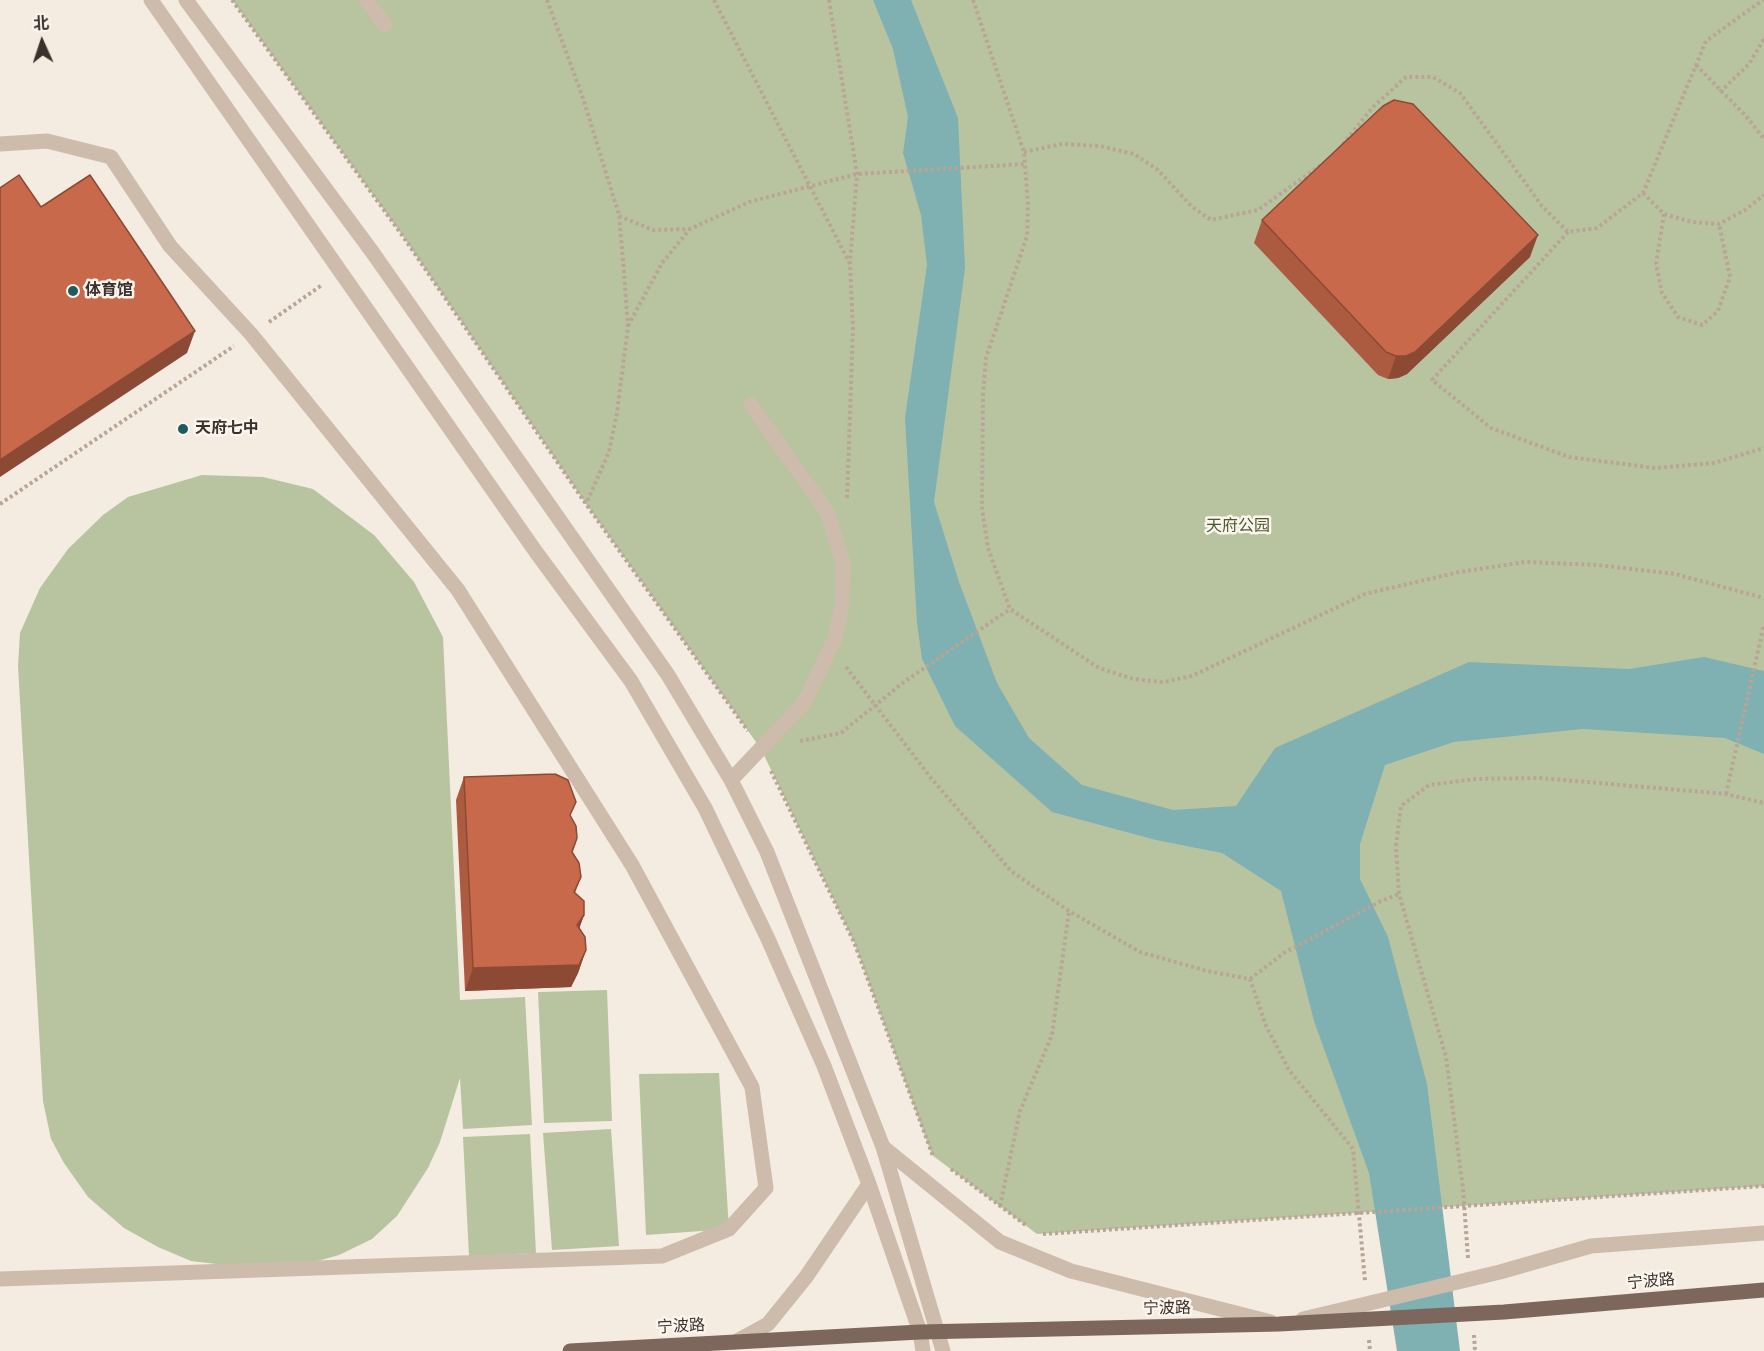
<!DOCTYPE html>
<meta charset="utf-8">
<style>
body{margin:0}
#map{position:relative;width:1764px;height:1351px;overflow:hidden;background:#f4ebe1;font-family:"DejaVu Sans","Noto Sans SC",sans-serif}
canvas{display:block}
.north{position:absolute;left:12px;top:12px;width:60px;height:60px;-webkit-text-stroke:4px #fbf5ee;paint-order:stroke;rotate:357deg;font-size:16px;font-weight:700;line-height:24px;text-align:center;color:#3b302b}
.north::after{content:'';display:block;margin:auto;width:21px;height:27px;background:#3b302b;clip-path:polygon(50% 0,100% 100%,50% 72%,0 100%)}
</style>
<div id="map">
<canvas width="1764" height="1351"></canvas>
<div class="north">北</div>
</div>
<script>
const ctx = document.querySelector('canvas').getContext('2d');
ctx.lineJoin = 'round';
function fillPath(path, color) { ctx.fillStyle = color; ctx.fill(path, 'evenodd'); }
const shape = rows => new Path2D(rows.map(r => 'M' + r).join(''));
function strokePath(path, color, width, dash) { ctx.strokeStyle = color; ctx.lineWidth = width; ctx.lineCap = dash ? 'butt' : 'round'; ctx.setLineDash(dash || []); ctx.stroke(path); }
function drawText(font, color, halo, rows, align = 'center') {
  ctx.font = font + ' "DejaVu Sans","Noto Sans SC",sans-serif'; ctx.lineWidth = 5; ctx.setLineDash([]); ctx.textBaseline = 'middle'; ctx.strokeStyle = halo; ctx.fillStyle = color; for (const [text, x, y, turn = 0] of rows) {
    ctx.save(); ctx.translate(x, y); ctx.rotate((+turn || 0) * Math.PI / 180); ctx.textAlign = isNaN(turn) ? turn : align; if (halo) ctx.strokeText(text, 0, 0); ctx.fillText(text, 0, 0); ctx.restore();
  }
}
const green = shape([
 [232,0,1764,0,1764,1186,1037,1234,932,1155,854,942,761,749,586,504,402,235],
 [202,475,263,477,313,489,374,535,414,582,443,637,460,1000,525,997,532,1125,463,1129,460,1078,440,1142,428,1168,397,1216,372,1239,339,1255,307,1264,233,1266,191,1261,158,1247,124,1228,88,1197,64,1163,51,1139,43,1101,18,666,20,633,40,588,68,549,103,515,128,497],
 [607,990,612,1121,544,1123,538,992],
 [719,1073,729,1229,646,1235,639,1074],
 [611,1129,619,1246,552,1250,543,1133],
 [530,1134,536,1253,469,1256,463,1137]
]);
const water = shape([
 [873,0,911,0,958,118,965,268,934,502,959,582,997,683,1029,738,1082,785,1173,810,1236,806,1275,748,1469,662,1629,669,1704,657,1764,671,1764,754,1725,738,1583,729,1454,742,1385,765,1360,844,1360,879,1388,937,1427,1084,1460,1351,1397,1351,1369,1173,1314,1021,1281,891,1222,853,1156,840,1052,812,955,726,922,659,917,623,905,418,927,265,921,215,903,153,908,117,893,49]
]);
const path = shape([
 [232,0,402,235,586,504,748,731],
 [547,0,582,95,619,215,624,271,628,327,617,413,609,452,586,504],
 [714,0,850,264,853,327,847,500],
 [829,0,857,174,850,263],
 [973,0,1024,152,1028,205,1027,236,986,358,983,393,982,508,988,548,1010,609,1099,668,1133,679,1163,682,1192,676,1365,594,1459,572,1525,562,1597,565,1675,574,1764,598],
 [1696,65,1745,115,1764,139],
 [1720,92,1749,64,1764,39],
 [1339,149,1373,107,1406,77,1433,77,1460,93,1542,206,1568,232,1597,228,1643,193,1706,41,1763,0],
 [1024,152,1062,144,1100,146,1134,154,1158,170,1191,206,1211,220,1258,210,1322,164],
 [1643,193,1664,214,1692,222,1719,224,1745,210,1764,195],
 [1664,214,1656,264,1662,293,1678,317,1702,325,1718,311,1730,277,1719,224],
 [619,216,653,230,690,229],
 [1568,232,1432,380,1491,428,1569,457,1655,468,1714,463,1764,448],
 [269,322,322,285],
 [628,326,662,263,690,229,749,202,857,174,1026,164],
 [0,504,234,346],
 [846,667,931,778,1011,871,1069,911,1140,952,1207,971,1250,979,1266,1026,1289,1070,1353,1149,1365,1281],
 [800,741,841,733,904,682,1010,609],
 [771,771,854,942,933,1156],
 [1726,794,1764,624],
 [1250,979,1284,953,1381,901,1399,894],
 [951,1169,1027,1226],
 [1000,1206,1020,1111,1052,1035,1069,911],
 [1043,1234,1764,1186],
 [1468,1258,1463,1189,1446,1057,1399,894,1396,846,1401,806,1429,785,1476,779,1540,778,1726,794,1764,803],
 [1474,1335,1475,1351],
 [1369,1340,1370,1351]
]);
const minor = shape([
 [151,0,536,552,631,681,705,808,768,939,824,1066,869,1184,920,1332,923,1351],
 [186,0,373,253,668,675,731,780,767,852,883,1147,943,1351],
 [366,0,385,25],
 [0,144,47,141,111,157,170,246,251,334,458,590,632,865,752,1087,766,1188,729,1229,662,1256,0,1279],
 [731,780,804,703,835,638,842,604,843,563,827,512,751,405],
 [883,1147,1000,1242,1071,1271,1271,1322],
 [1303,1319,1500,1272,1591,1246,1764,1233],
 [735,1342,768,1324,806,1277,869,1184]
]);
const major = shape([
 [570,1351,920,1332,1279,1324,1504,1312,1764,1290]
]);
const wall = shape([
 [1262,220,1530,257,1407,374,1398,378,1388,379,1378,375,1254,243],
 [464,777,571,816,572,852,581,877,575,893,584,915,579,928,586,950,578,973,571,987,465,991,456,800]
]);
const shadedWall = shape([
 [1538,235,1530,257,1407,374,1398,378,1388,379,1396,356],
 [195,331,187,353,0,477,0,460],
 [584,915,576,938,577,925],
 [586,950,578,973,571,987,465,991,473,968]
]);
const building = shape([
 [1394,100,1413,104,1538,235,1415,352,1406,356,1396,356,1386,352,1262,220,1383,106,1394,100],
 [19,175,41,207,90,175,195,331,0,460,0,188,19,175],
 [555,774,568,780,576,802,570,815,576,826,577,838,572,852,579,863,581,877,574,892,584,901,584,915,577,925,585,937,586,950,579,965,473,968,464,777,555,774]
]);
const markers = [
 [73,291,6,"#1f5a5e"],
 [183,429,6,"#1f5a5e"]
];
const poiNames = [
 ["体育馆",85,291],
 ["天府七中",195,429]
];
const parkNames = [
 ["天府公园",1238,527]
];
const streetNames = [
 ["宁波路",1651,1282,-5],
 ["宁波路",1167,1309,-1],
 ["宁波路",681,1327,-3]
];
fillPath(green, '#b8c4a0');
fillPath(water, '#7fb0b2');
strokePath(path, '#b9a596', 4, [3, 3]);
strokePath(minor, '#cdbbac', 15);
strokePath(major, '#7d675c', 15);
fillPath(wall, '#ac5a40');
fillPath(shadedWall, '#8c4a34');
fillPath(building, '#c8694b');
strokePath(building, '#8c4a34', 1.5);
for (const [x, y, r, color] of markers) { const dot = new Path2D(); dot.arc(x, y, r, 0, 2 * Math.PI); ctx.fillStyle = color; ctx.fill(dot); strokePath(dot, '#fbf5ee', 2); }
drawText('bold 16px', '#3b302b', '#fbf5ee', poiNames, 'left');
drawText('16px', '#4a5a2e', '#fbf5ee', parkNames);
drawText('16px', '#3b302b', '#fbf5ee', streetNames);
</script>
